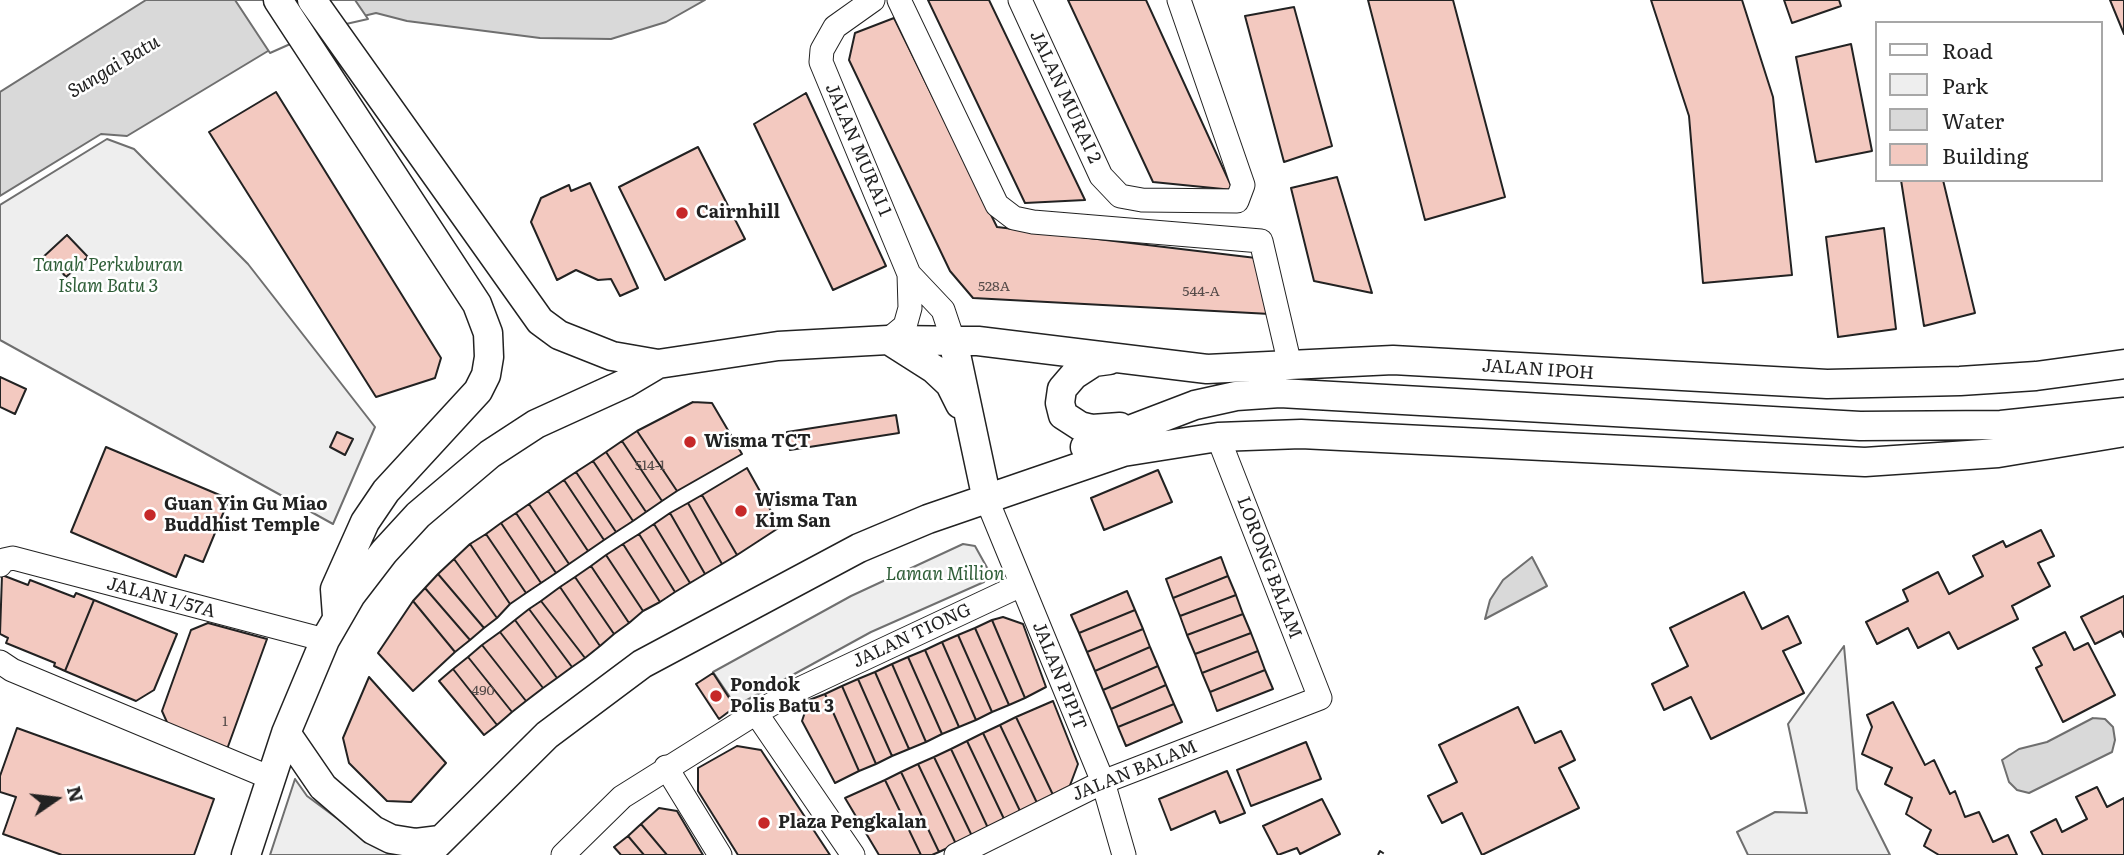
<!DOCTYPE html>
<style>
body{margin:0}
#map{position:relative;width:2124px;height:855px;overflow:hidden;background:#fff;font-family:Literata,serif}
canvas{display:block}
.legend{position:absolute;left:1875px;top:21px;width:228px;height:161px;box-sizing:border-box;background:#fff;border:2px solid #a7a7a7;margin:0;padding:9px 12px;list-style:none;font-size:21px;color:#222}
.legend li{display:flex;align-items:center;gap:14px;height:35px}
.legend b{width:35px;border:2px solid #a7a7a7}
.north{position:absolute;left:21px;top:764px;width:70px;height:70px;-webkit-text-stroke:5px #fff;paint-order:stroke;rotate:76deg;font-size:19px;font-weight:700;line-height:28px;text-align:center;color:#222}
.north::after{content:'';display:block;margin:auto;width:24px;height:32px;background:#222;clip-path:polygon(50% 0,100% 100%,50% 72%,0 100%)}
</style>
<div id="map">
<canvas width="2124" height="855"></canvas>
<ul class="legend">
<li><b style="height:9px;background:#fff"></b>Road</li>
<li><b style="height:19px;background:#eee"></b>Park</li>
<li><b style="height:19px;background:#d9d9d9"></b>Water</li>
<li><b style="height:19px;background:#f3c9c0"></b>Building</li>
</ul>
<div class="north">N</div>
</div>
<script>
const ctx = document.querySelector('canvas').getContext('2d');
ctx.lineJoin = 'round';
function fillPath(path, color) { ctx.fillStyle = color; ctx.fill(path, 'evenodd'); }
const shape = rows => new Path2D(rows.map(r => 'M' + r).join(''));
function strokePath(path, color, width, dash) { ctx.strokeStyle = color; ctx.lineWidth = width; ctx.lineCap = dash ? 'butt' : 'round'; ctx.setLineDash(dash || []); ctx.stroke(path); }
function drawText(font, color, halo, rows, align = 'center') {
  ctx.font = font + ' Literata,serif'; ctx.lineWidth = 5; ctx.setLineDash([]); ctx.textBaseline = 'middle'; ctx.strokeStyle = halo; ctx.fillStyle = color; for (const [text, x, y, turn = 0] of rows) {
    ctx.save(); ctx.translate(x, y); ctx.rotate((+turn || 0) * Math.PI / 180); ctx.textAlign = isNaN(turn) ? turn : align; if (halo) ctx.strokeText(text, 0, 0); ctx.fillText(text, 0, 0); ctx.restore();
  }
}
const green = shape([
 [107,139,134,149,248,264,375,427,333,524,0,340,0,205,107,139],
 [963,544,975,546,990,573,984,582,871,632,736,706,713,672,851,596,963,544],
 [1844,646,1857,789,1890,855,1748,855,1737,832,1775,812,1807,813,1788,724,1844,646],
 [295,779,307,796,369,842,397,855,270,855,295,779]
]);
const water = shape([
 [146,0,705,0,666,22,611,39,540,38,407,21,376,13,322,26,268,51,127,136,101,134,0,196,0,92,146,0],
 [1532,557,1547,586,1485,619,1490,600,1503,580,1532,557],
 [2093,718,2105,719,2113,727,2115,740,2112,752,2029,793,2017,790,2009,782,2002,760,2019,749,2047,742,2093,718]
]);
const pier = shape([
 [235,0,355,0,368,19,324,29,270,53,235,0]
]);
const building = shape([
 [928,0,989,0,1085,200,1025,203,928,0],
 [1068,0,1146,0,1233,190,1153,182,1068,0],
 [1368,0,1453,0,1505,197,1425,220,1368,0],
 [1651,0,1742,0,1773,97,1792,275,1703,283,1689,116,1651,0],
 [1784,0,1839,0,1841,6,1792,23,1784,0],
 [2110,0,2124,0,2124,34,2110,0],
 [1294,7,1332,146,1284,162,1245,16,1294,7],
 [894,18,997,227,1256,258,1270,314,973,298,950,271,849,60,855,33,894,18],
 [1851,44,1872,151,1816,162,1796,57,1851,44],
 [276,92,441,358,435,378,376,397,209,132,276,92],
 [806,93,886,266,833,290,754,124,806,93],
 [698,147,745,239,665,280,619,187,698,147],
 [1337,177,1372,293,1314,281,1291,188,1337,177],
 [1901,180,1943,180,1975,313,1924,326,1901,180],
 [590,183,638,288,620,296,611,279,598,280,576,270,557,280,531,222,541,198,569,185,571,191,590,183],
 [1884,228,1896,329,1838,337,1826,237,1884,228],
 [67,235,88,257,66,277,55,264,49,270,40,260,67,235],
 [0,377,26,389,15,414,0,407,0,377],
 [693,402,712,403,742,454,677,491,637,431,693,402],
 [896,415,899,433,790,450,787,432,896,415],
 [637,431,677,491,662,501,622,441,637,431],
 [337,432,353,439,345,455,330,447,337,432],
 [622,441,662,501,646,512,606,452,622,441],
 [106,447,229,499,203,562,185,555,176,577,71,532,106,447],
 [606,452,646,512,633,521,593,461,606,452],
 [593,461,633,521,616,532,576,472,593,461],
 [747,468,780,527,737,555,702,495,747,468],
 [1158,470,1172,502,1104,530,1091,498,1158,470],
 [576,472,616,532,604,540,564,480,576,472],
 [564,480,604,540,588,551,548,491,564,480],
 [548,491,588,551,569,564,529,504,548,491],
 [702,495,737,555,722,564,688,503,702,495],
 [688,503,722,564,705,574,670,513,688,503],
 [529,504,569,564,556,573,516,513,529,504],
 [516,513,556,573,541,583,501,523,516,513],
 [670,513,705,574,690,583,654,524,670,513],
 [501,523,541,583,526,593,486,534,501,523],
 [654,524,690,583,675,592,639,534,654,524],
 [2041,530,2054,556,2038,563,2050,586,2012,606,2018,619,1958,649,1949,632,1918,648,1908,628,1877,644,1866,622,1908,601,1903,590,1938,572,1949,594,1983,576,1973,556,2003,541,2006,547,2041,530],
 [486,534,526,593,510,604,470,544,486,534],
 [639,534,675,592,660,602,623,544,639,534],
 [470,544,510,604,497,618,454,559,470,544],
 [623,544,660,602,643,611,606,555,623,544],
 [606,555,643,611,629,623,591,566,606,555],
 [1221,557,1228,576,1173,598,1166,579,1221,557],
 [454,559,497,618,484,628,438,574,454,559],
 [591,566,629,623,614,634,575,577,591,566],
 [438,574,484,628,470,640,425,588,438,574],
 [2,575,28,585,30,580,74,597,76,593,94,600,65,671,54,666,55,663,6,643,8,638,0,634,2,575],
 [1228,576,1236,595,1180,616,1173,598,1228,576],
 [575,577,614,634,600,646,560,587,575,577],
 [560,587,600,646,585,658,541,601,560,587],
 [425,588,470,640,455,652,413,601,425,588],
 [1127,591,1135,610,1079,633,1071,615,1127,591],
 [1744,592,1762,629,1788,616,1801,643,1783,651,1804,693,1711,739,1691,697,1664,710,1652,684,1688,666,1670,628,1744,592],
 [1236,595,1243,614,1187,635,1180,616,1236,595],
 [2124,596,2124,637,2121,631,2095,644,2081,617,2124,596],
 [94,600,177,634,154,690,136,701,65,671,94,600],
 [413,601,455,652,413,691,378,653,413,601],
 [541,601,585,658,572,667,529,609,541,601],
 [529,609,572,667,557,678,515,620,529,609],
 [1135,610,1143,629,1087,652,1079,633,1135,610],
 [1243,614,1251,633,1195,654,1187,635,1243,614],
 [1003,617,1023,624,1046,687,1025,698,992,620,1003,617],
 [515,620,557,678,543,688,500,632,515,620],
 [992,620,1025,698,1009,705,975,628,992,620],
 [208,623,267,639,226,752,170,729,162,711,191,630,208,623],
 [975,628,1009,705,992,712,958,635,975,628],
 [1143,629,1150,647,1095,671,1087,652,1143,629],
 [500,632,543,688,526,701,482,645,500,632],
 [2065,632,2074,650,2088,643,2115,695,2063,722,2036,668,2042,665,2033,648,2065,632],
 [1251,633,1258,651,1202,673,1195,654,1251,633],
 [958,635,992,712,976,720,942,642,958,635],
 [942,642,976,720,959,727,925,650,942,642],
 [482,645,526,701,512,712,468,657,482,645],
 [1150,647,1158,666,1103,690,1095,671,1150,647],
 [925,650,959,727,942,734,908,657,925,650],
 [1258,651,1265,670,1210,692,1202,673,1258,651],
 [468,657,512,712,497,725,453,669,468,657],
 [908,657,942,734,926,742,892,664,908,657],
 [892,664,926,742,909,749,875,672,892,664],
 [1158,666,1166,685,1111,709,1103,690,1158,666],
 [453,669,497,725,484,735,439,681,453,669],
 [1265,670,1273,689,1217,711,1210,692,1265,670],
 [875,672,909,749,892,756,858,679,875,672],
 [713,673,735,707,719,719,696,684,713,673],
 [369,677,446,763,411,802,387,801,349,763,343,738,369,677],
 [858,679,892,756,876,764,842,686,858,679],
 [1166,685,1174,704,1118,727,1111,709,1166,685],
 [842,686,876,764,859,771,825,694,842,686],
 [825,694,859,771,835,783,802,721,809,700,825,694],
 [1053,701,1078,764,1069,788,1054,797,1016,717,1053,701],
 [1893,702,1925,765,1934,760,1950,794,1955,791,1965,817,1979,812,1993,842,2008,835,2017,855,1939,855,1924,846,1931,830,1906,814,1912,798,1885,784,1892,768,1862,754,1872,727,1867,715,1893,702],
 [1174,704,1182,722,1126,746,1118,727,1174,704],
 [1518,707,1535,743,1561,731,1575,760,1559,768,1579,808,1482,855,1462,813,1442,823,1428,796,1457,782,1439,745,1518,707],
 [1016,717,1054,797,1038,805,1000,725,1016,717],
 [1000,725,1038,805,1021,813,983,733,1000,725],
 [17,728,214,799,194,855,62,855,3,834,16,797,0,792,0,776,17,728],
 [983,733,1021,813,1005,821,967,741,983,733],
 [967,741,1005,821,988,828,951,749,967,741],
 [1306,742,1321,779,1251,806,1237,770,1306,742],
 [737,746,761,750,830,855,738,855,698,791,698,768,737,746],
 [951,749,988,828,972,836,934,757,951,749],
 [934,757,972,836,956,844,918,764,934,757],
 [918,764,956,844,939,852,901,772,918,764],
 [1227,771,1245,813,1220,823,1215,811,1171,830,1159,799,1227,771],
 [901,772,939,852,932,855,921,855,885,780,901,772],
 [885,780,921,855,879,855,845,798,885,780],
 [2097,787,2107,807,2124,798,2124,855,2043,855,2031,832,2056,819,2062,832,2087,819,2076,797,2097,787],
 [1322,799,1340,834,1300,854,1297,848,1278,855,1263,826,1322,799],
 [659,808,677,811,703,855,667,855,641,824,659,808],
 [641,824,667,855,644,855,628,836,641,824],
 [628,836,644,855,621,855,614,847,628,836]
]);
const minor = shape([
 [873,0,835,27,822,50,821,62,909,274,910,308,905,326,888,340],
 [899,0,997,205,1014,218,1033,222,1261,241,1290,365],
 [1020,0,1101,176,1120,196,1142,200,1237,201,1243,185,1179,0],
 [909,274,943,310,953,340],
 [987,500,1103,782,1124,855],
 [0,565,4,560,13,558,325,640],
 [0,662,12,670,271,778],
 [756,713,853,855],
 [666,767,720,855],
 [563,855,622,797,756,713,793,692,1021,585],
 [956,855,1103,782,1320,698,1218,437]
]);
const major = shape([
 [278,0,477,304,488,333,489,357,486,375,478,391,386,491,365,522,335,589,337,616],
 [312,0,540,321,559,335,612,356,658,364],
 [953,340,987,500],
 [890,341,934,369,950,384,960,404],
 [1109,360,1094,362,1074,375,1062,389,1060,403,1063,415,1080,426,1092,429,1120,427],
 [1085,447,1195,405,1236,396,1280,393,1860,426,2001,425,2124,412],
 [286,733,323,787,373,830,391,839,416,843,440,840],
 [246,855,286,733,325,640,351,595,384,552,418,515,490,454,536,424,626,383,658,364,778,346,888,340,978,341,1207,369,1393,360,1827,384,1960,381,2036,376,2124,364],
 [426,855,547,735,642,664,859,548,928,519,1123,452,1218,437,1301,434,1865,462,1998,453,2124,432]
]);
const fence = shape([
 [1378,855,1380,851,1386,855]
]);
const markers = [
 [682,213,7,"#c62828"],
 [690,442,7,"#c62828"],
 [741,511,7,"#c62828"],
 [150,515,7,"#c62828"],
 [716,696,7,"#c62828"],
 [764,823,7,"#c62828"]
];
const numberNames = [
 ["528A",994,287],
 ["544-A",1201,292],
 ["514-1",650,466],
 ["490",483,691],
 ["1",225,722]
];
const streetNames = [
 ["JALAN MURAI 2",1065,97,65],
 ["JALAN MURAI 1",858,150,67],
 ["JALAN IPOH",1538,370,4],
 ["LORONG BALAM",1269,568,69],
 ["JALAN 1/57A",161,598,15],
 ["JALAN TIONG",912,636,-25],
 ["JALAN PIPIT",1059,676,68],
 ["JALAN BALAM",1135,771,-22]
];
const poiNames = [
 ["Cairnhill",696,213],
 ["Wisma TCT",704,442],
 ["Wisma Tan",755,501],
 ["Kim San",755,522],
 ["Guan Yin Gu Miao",164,505],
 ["Buddhist Temple",164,526],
 ["Pondok",730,686],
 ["Polis Batu 3",730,707],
 ["Plaza Pengkalan",778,823]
];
const parkNames = [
 ["Tanah Perkuburan",108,266],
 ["Islam Batu 3",108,287],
 ["Laman Million",945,575]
];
const waterNames = [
 ["Sungai Batu",114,67,-31]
];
fillPath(green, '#eee');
strokePath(green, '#6f6f6f', 2);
fillPath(water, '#d9d9d9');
strokePath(water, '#6f6f6f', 2);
fillPath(pier, '#fff');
strokePath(pier, '#6f6f6f', 2);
fillPath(building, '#f3c9c0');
strokePath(building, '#222', 2);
strokePath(minor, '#222', 25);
strokePath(major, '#222', 31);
strokePath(minor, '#fff', 23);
strokePath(major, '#fff', 28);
strokePath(fence, '#222', 2, [9, 3.5]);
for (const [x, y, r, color] of markers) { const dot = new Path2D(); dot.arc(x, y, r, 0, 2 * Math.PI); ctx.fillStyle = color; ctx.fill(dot); strokePath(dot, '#fff', 2.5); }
drawText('14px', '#564c4a', null, numberNames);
drawText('18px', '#222', '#fff', streetNames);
drawText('bold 18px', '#222', '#fff', poiNames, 'left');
drawText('italic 18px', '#2f5e38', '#fff', parkNames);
drawText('italic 19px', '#222', '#fff', waterNames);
</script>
